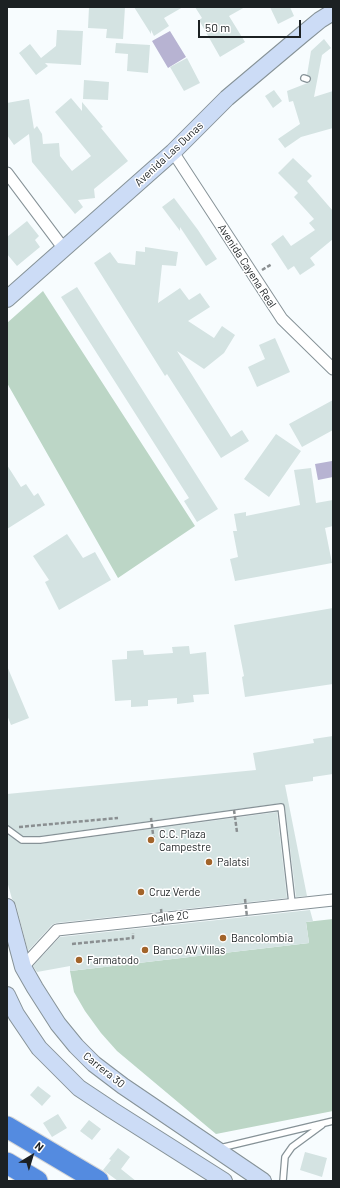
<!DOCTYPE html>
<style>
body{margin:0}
#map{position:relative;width:340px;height:1188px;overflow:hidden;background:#f7fcfe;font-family:Barlow,sans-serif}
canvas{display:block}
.frame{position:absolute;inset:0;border:8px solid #1c2123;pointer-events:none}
.north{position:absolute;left:12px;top:1136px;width:40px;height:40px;-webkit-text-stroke:3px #fff;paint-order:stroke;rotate:38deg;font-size:11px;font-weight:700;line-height:16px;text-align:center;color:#1c2123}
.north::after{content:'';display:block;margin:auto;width:14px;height:18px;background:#1c2123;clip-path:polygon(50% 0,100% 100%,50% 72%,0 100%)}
.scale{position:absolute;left:198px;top:20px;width:103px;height:18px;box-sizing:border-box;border:2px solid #1c2123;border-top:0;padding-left:5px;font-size:12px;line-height:14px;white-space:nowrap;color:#1c2123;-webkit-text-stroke:3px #fff;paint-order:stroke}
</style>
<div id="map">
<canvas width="340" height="1188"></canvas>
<div class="frame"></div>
<div class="north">N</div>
<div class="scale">50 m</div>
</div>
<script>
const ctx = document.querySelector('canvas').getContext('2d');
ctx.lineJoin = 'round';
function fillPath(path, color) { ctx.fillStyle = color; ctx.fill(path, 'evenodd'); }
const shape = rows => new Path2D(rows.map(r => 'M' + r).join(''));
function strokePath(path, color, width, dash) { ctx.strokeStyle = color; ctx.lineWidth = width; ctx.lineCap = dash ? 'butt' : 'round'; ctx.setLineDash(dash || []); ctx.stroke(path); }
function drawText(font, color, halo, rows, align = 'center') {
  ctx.font = font + ' Barlow,sans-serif'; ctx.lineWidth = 3; ctx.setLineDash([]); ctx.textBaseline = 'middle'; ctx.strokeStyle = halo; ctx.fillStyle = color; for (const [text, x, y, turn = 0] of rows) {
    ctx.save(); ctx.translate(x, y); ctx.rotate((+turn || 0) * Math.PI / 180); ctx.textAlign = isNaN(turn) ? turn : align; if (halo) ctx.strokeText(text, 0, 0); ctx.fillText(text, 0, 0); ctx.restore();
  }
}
const green = shape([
 [43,291,195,526,118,578,7,383,7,323],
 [333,919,333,1111,216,1134,117,1051,101,1033,85,1011,74,992,70,971,309,943,306,922]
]);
const water = shape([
 [170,31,186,57,168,68,152,41],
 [332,461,333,462,333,477,318,480,315,464]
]);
const building = shape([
 [89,7,125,7,123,39,106,38,107,29,88,28],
 [134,7,183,7,164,18,169,26,154,36,151,30,151,34],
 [195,7,245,7,229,16,245,42,220,57,199,20,202,18],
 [270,7,290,7,294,16,278,24],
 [57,30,83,31,81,65,45,63,48,66,36,75,19,53,30,44,41,58,56,46],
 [324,39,331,48,322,55,314,97,333,91,333,128,301,137,285,148,278,139,300,124,293,101,289,102,287,91,310,82,311,78,307,75,311,51],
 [116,43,150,45,148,73,127,71,128,54,115,53],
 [187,58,200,83,184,91,170,67],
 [84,80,109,82,108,100,83,99],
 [274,90,282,101,273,108,265,96],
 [71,98,82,111,82,102,103,127,101,128,128,161,94,189,95,198,78,200,83,207,75,214,32,162,29,134,14,145,7,135,7,103,29,99,34,129,37,126,42,134,43,144,59,143,60,156,72,171,91,156,55,112],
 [293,158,312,176,307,181,333,211,333,239,310,258,315,265,300,275,294,266,288,270,271,244,283,235,291,246,315,230,309,223,314,219,294,197,298,193,278,173],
 [174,198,198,230,217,259,206,266,180,227,180,231,162,207],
 [27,221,39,236,35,240,40,247,17,266,7,254,7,237],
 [145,247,178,252,176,266,162,265,158,303,180,288,189,300,200,293,210,307,188,321,214,338,222,326,235,335,224,353,204,369,177,351,231,437,242,430,249,441,221,458,167,374,165,376,94,263,110,252,118,263,135,265,136,251,145,252],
 [77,287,218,509,197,522,184,501,189,498,61,297],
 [275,338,290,372,257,387,248,367,265,359,259,345],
 [333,400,333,430,302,447,289,424],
 [276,434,301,451,269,497,244,479],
 [7,465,21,487,26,484,34,496,38,493,45,505,7,529],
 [311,468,316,503,333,500,333,526,325,528,332,563,235,581,230,559,238,557,233,531,237,531,234,514,246,512,246,516,300,505,294,470],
 [67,534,83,558,95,552,111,580,59,610,45,582,49,580,33,556],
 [333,608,333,684,245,697,242,677,244,676,234,625],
 [189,646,190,654,206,652,209,694,193,695,194,702,177,704,177,698,148,700,148,706,131,707,131,700,115,701,112,660,127,659,127,651,143,650,144,655,173,653,172,647],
 [7,666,29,718,11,725,7,715],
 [333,736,333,774,313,777,313,781,285,785,307,896,296,897,285,807,282,803,40,836,23,836,7,825,7,794,256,770,253,753,314,743,313,739],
 [277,812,287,898,56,923,52,925,28,951,16,905,12,899,7,881,7,834,22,844,40,844],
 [310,910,313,921,306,922,309,943,70,971,70,966,37,972,33,966,60,937],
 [38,1086,51,1096,42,1106,30,1095],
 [58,1114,67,1128,52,1137,43,1123],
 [89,1120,101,1129,92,1140,80,1131],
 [118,1148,130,1157,121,1169,136,1181,118,1181,103,1170,111,1160,109,1159],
 [305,1152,327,1158,322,1177,300,1170]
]);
const path = shape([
 [262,270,272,264],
 [19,827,118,818],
 [72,944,133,938,133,933]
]);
const lane = shape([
 [304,78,307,79],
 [7,829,22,840,40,840,281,807,292,903],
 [220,1148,333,1121],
 [283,1181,285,1157,292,1147,322,1125]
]);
const street = shape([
 [173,152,282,319,333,369],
 [7,173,64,249],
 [23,967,57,930,333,900]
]);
const secondary = shape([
 [7,299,173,152,227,98,303,34,320,20,333,12],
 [7,907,23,967,35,988,58,1024,76,1046,94,1064,123,1086,263,1181],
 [7,995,16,1014,39,1048,79,1088,112,1110,224,1181]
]);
const highway = shape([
 [7,1127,98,1181],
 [7,1163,37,1181]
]);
const pathBridge = shape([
 [234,810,237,832],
 [151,818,154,842],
 [245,899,247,917],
 [161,909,163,926]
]);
const markers = [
 [151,840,4,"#a2642a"],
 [209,862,4,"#a2642a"],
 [141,892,4,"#a2642a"],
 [223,938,4,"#a2642a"],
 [145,950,4,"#a2642a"],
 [79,960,4,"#a2642a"]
];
const streetNames = [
 ["Avenida Las Dunas",169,154,-43],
 ["Avenida Cayena Real",247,266,57],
 ["Calle 2C",170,917,-6],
 ["Carrera 30",104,1070,39]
];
const poiNames = [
 ["C.C. Plaza",159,834],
 ["Campestre",159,847],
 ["Palatsi",217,862],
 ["Cruz Verde",149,892],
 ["Bancolombia",231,938],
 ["Banco AV Villas",153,950],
 ["Farmatodo",87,960]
];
fillPath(green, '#bcd6c6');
fillPath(water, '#b7b3d2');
fillPath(building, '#d4e3e2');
strokePath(lane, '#869297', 8);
strokePath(street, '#869297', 13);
strokePath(secondary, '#869297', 18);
strokePath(highway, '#d6d7d7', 23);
strokePath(path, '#8a8f91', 2.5, [4, 2]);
strokePath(lane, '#fff', 5.5);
strokePath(street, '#fff', 11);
strokePath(secondary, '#ccdcf6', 16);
strokePath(highway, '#548be0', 21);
strokePath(pathBridge, '#8a8f91', 2.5, [4, 2]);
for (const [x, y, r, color] of markers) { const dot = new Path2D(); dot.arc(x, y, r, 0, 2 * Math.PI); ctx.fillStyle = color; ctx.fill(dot); strokePath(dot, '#fff', 1.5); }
drawText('11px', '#1c2123', '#fff', streetNames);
drawText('11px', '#1c2123', '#fff', poiNames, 'left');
</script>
